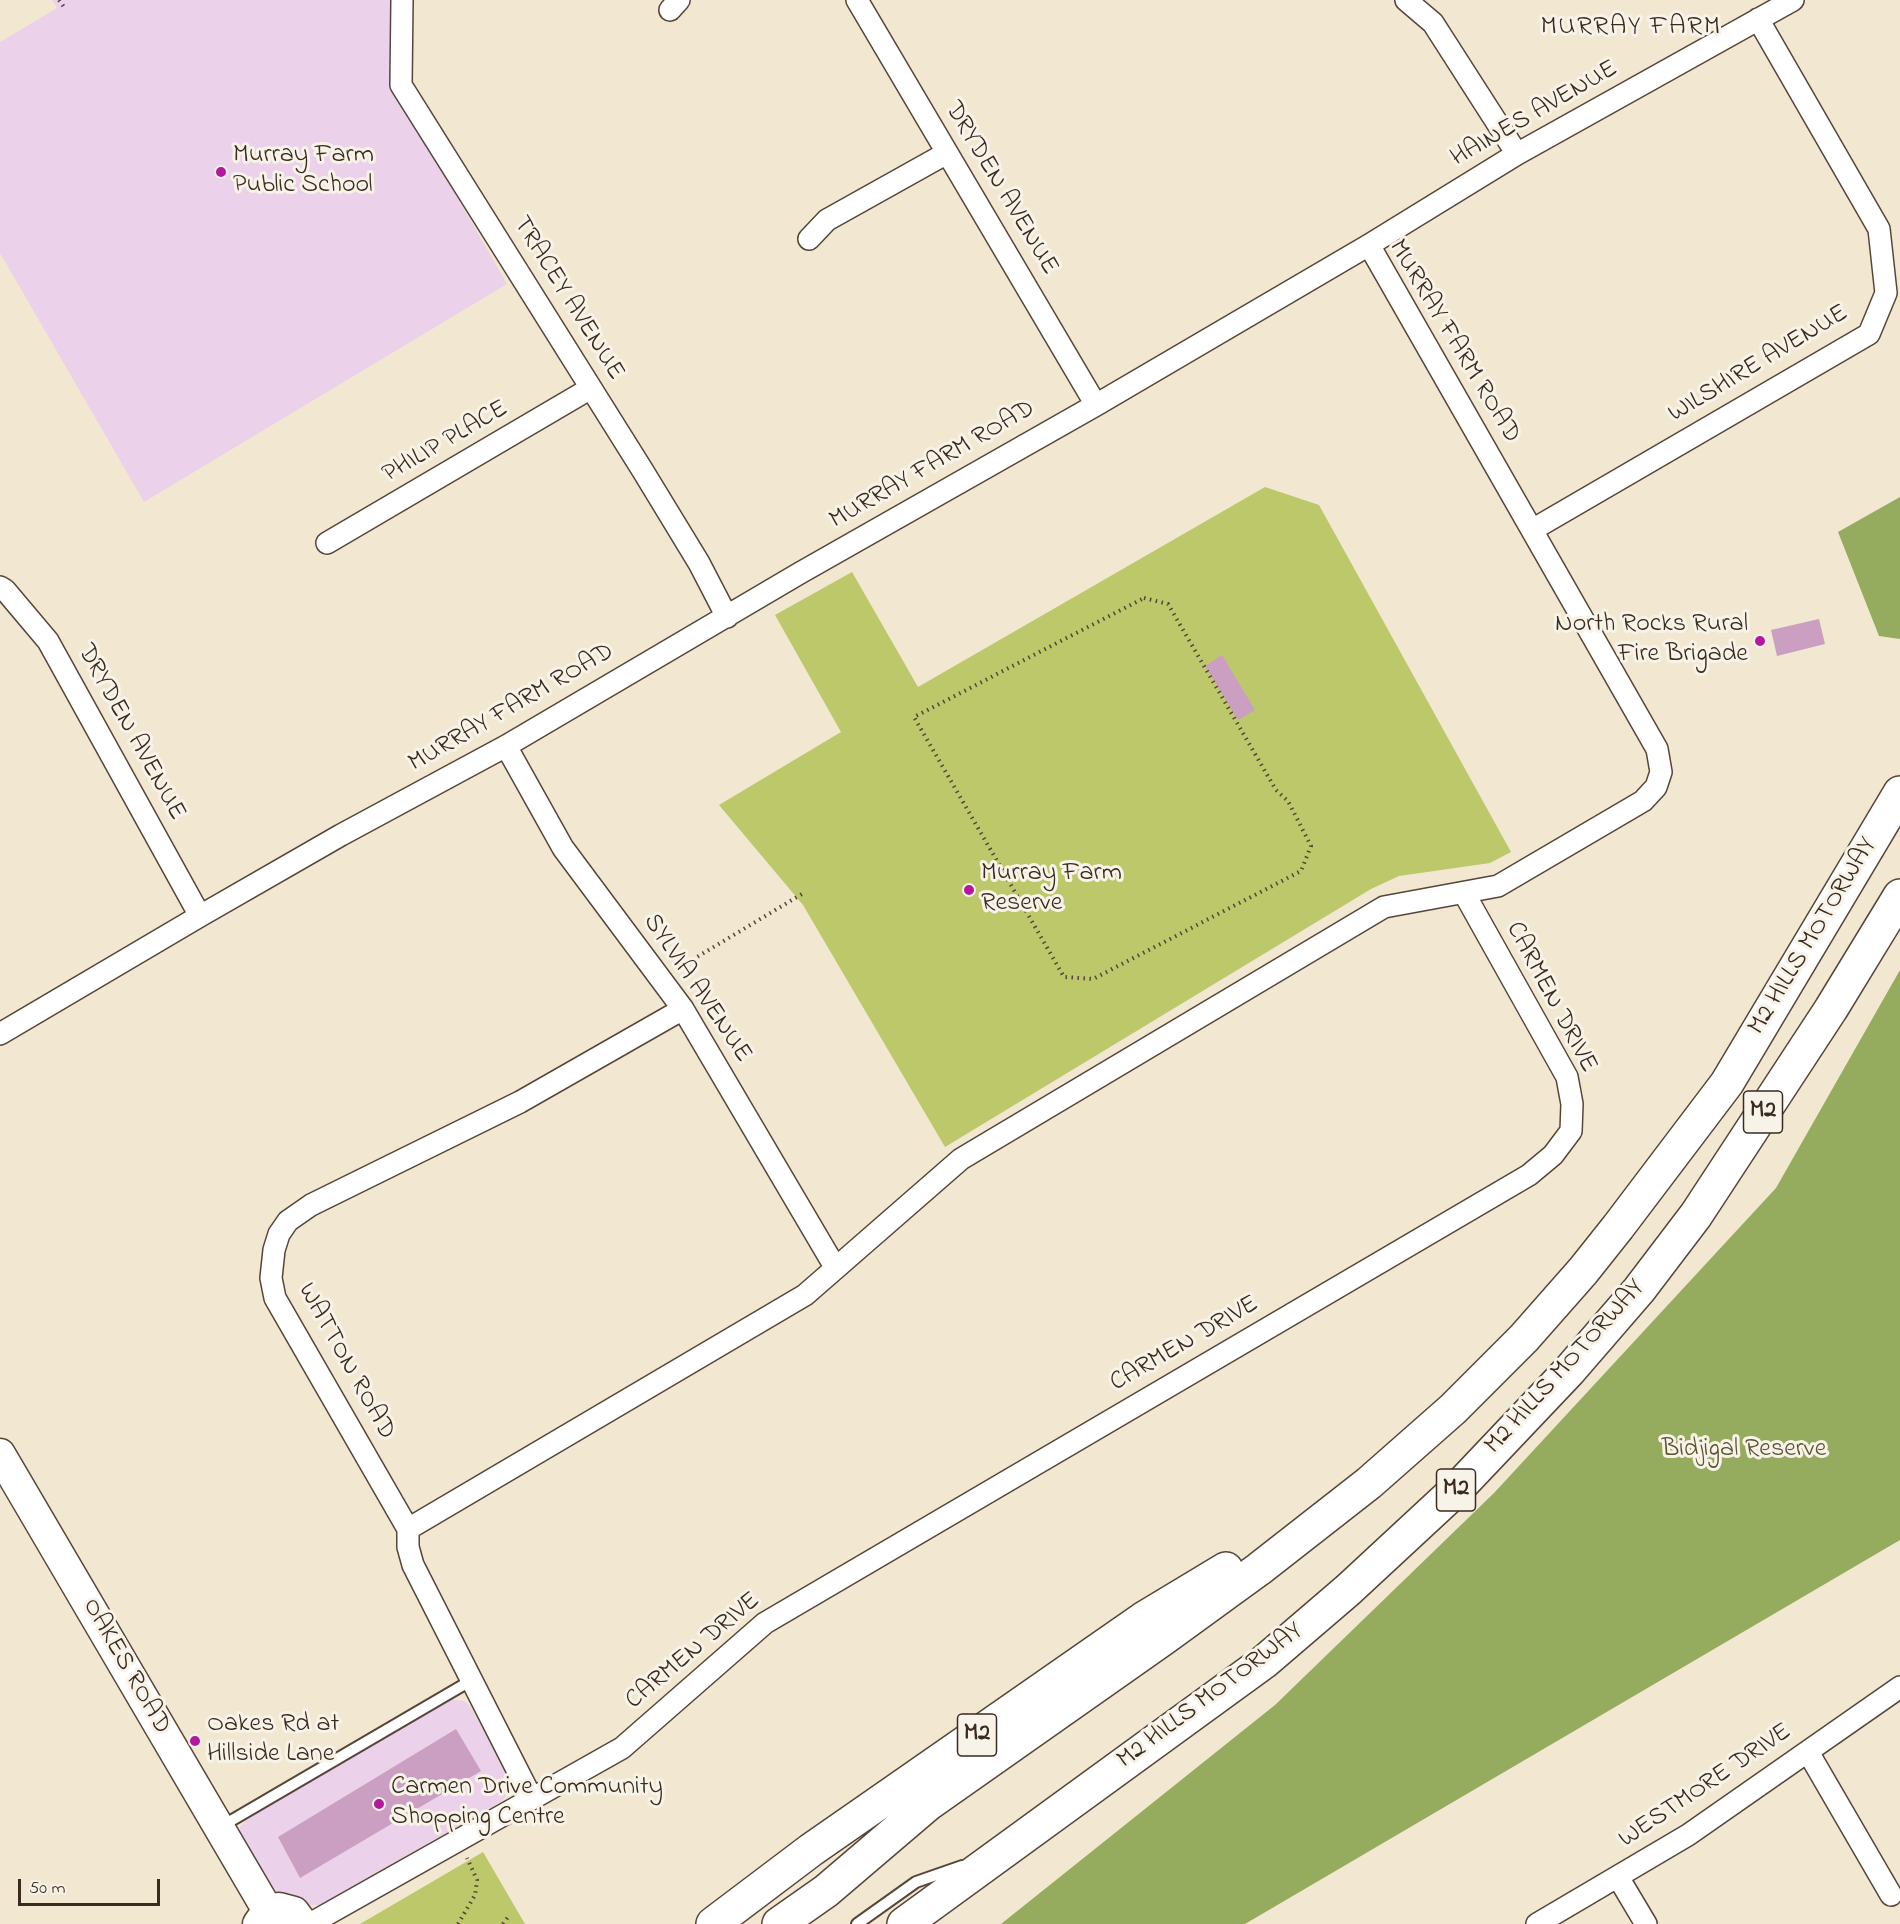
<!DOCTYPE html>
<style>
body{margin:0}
#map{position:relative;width:1900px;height:1924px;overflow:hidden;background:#f2e7d0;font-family:"Indie Flower",sans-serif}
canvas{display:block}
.scale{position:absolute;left:18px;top:1879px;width:142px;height:27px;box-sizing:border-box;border:3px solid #3b2a1e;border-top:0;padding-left:8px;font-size:18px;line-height:21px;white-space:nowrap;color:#3b2a1e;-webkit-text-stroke:4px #f7f3e8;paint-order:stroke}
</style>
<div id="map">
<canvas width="1900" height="1924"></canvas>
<div class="scale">50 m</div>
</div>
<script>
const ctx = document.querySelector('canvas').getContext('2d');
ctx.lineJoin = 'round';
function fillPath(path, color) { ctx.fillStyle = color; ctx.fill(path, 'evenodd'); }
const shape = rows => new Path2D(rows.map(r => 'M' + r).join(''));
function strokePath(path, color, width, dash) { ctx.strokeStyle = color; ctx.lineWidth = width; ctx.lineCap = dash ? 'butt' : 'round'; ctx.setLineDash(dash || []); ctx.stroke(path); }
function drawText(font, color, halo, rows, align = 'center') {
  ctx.font = font + ' "Indie Flower",sans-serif'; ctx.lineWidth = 6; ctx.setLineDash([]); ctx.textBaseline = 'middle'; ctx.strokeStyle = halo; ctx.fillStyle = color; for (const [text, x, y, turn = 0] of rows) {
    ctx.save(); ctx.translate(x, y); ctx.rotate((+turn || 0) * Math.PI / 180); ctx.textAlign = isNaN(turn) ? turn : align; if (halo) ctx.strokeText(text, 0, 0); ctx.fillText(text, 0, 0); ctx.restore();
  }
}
const built = shape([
 [52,0,390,0,389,66,396,90,507,284,144,502,0,253,0,42,57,8],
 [448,1699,464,1701,470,1706,507,1772,506,1796,502,1801,320,1905,291,1905,278,1895,240,1832,240,1827,248,1819]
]);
const green = shape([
 [1265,487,1319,505,1511,852,1490,863,1399,876,1371,889,945,1147,803,905,719,805,841,732,775,615,852,572,918,687],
 [483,1852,525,1924,360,1924]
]);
const forest = shape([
 [1900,497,1900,639,1879,636,1838,532],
 [1900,970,1900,1540,1245,1924,1001,1924,1275,1705,1494,1493,1776,1188]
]);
const building = shape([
 [1819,619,1825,644,1777,656,1771,630],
 [1222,655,1255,710,1238,720,1205,666],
 [456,1729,481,1771,300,1878,278,1837]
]);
const path = shape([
 [59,0,64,7],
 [1144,598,1168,604,1276,790,1288,801,1311,846,1301,871,1093,979,1064,977,914,717,1144,598],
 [677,969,802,894],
 [458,1924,475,1895,477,1880,467,1858],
 [503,1924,508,1917]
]);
const lane = shape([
 [222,1826,472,1680],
 [857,1924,916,1882,962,1866]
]);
const street = shape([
 [402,0,401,85,643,471,699,563,727,617],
 [857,0,1096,405],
 [1406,0,1433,23,1517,154],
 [670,10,679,0],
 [809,239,827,220,947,153],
 [1532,530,1869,334,1886,293,1879,229,1758,19],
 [327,543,591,388],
 [0,587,5,590,48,641,200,916],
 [506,746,563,848,683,1009,835,1267],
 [0,1034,200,916,341,835,506,746,800,573,1096,405,1369,245,1517,154,1793,0],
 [408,1529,805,1295,961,1159,1384,907,1498,886,1643,801,1656,787,1661,772,1657,749,1369,245],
 [1808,1752,1891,1895],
 [532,1799,413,1565,408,1547,408,1529,275,1298,271,1278,274,1250,279,1234,288,1221,311,1205,520,1102,683,1009],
 [1618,1877,1646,1924],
 [310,1924,622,1748,765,1623,1529,1175,1553,1155,1571,1131,1572,1104,1567,1077,1464,893],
 [1537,1924,1688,1835,1900,1687]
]);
const secondary = shape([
 [0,1454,268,1911],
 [258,1924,265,1914,279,1908,294,1912,303,1924]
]);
const highway = shape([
 [713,1924,811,1850,1143,1619,1226,1569],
 [779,1924,826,1891,928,1804,1164,1638,1259,1569,1369,1483,1453,1409,1524,1338,1583,1271,1618,1227,1727,1083,1900,793],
 [904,1924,1264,1662,1348,1590,1458,1488,1569,1371,1639,1290,1696,1215,1831,1009,1900,896]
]);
const markers = [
 [221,172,6,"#b5179e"],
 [1760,641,6,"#b5179e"],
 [969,890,6,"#b5179e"],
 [195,1741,6,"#b5179e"],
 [379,1804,6,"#b5179e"]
];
const shields = [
 [1763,1112,39],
 [1456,1490,39],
 [977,1735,39]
];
const shieldNames = [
 ["M2",1763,1112],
 ["M2",1456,1490],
 ["M2",977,1735]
];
const streetNames = [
 ["HAINES AVENUE",1535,115,-30],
 ["DRYDEN AVENUE",1000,189,59],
 ["TRACEY AVENUE",567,299,58],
 ["MURRAY FARM ROAD",1453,342,59],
 ["WILSHIRE AVENUE",1759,365,-31],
 ["PHILIP PLACE",446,443,-30],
 ["MURRAY FARM ROAD",933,466,-30],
 ["MURRAY FARM ROAD",512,709,-30],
 ["DRYDEN AVENUE",130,733,61],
 ["M2 HILLS MOTORWAY",1814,937,-59],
 ["SYLVIA AVENUE",696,989,56],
 ["CARMEN DRIVE",1550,998,62],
 ["CARMEN DRIVE",1185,1345,-30],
 ["WATTON ROAD",345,1362,61],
 ["M2 HILLS MOTORWAY",1566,1368,-48],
 ["CARMEN DRIVE",694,1652,-40],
 ["OAKES ROAD",125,1667,60],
 ["M2 HILLS MOTORWAY",1211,1697,-37],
 ["WESTMORE DRIVE",1706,1787,-34]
];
const poiNames = [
 ["Murray Farm",233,157],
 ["Public School",233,187],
 ["North Rocks Rural",1748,626,"right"],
 ["Fire Brigade",1748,656,"right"],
 ["Murray Farm",981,875],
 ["Reserve",981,905],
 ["Oakes Rd at",207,1726],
 ["Hillside Lane",207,1756],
 ["Carmen Drive Community",391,1789],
 ["Shopping Centre",391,1819]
];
const parkNames = [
 ["Bidjigal Reserve",1744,1451]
];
const neighbourhoodNames = [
 ["MURRAY FARM",1631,29]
];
fillPath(built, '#ecd1ea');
fillPath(green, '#bcc86a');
fillPath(forest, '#95ac5e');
fillPath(building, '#ca9fc1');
strokePath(lane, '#564639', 14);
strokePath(street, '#564639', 24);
strokePath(secondary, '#564639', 33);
strokePath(highway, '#564639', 36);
strokePath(path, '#564639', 4, [1.5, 4.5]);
strokePath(lane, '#fff', 10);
strokePath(street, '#fff', 21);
strokePath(secondary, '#fff', 30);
strokePath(highway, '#fff', 33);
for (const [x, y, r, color] of markers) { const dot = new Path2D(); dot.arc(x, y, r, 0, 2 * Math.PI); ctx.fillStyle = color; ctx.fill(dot); strokePath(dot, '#f7f3e8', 2); }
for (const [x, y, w] of shields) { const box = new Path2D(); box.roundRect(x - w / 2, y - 21, w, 42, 4.5); ctx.fillStyle = '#f7f3e8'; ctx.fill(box); strokePath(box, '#3b2a1e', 1.5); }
drawText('bold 24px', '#3b2a1e', null, shieldNames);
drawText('26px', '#3b2a1e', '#f7f3e8', streetNames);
drawText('26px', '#3b2a1e', '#f7f3e8', poiNames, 'left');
drawText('26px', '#5b5231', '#f7f3e8', parkNames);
ctx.letterSpacing = '1.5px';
drawText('27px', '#3b2a1e', '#f7f3e8', neighbourhoodNames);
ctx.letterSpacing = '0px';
</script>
